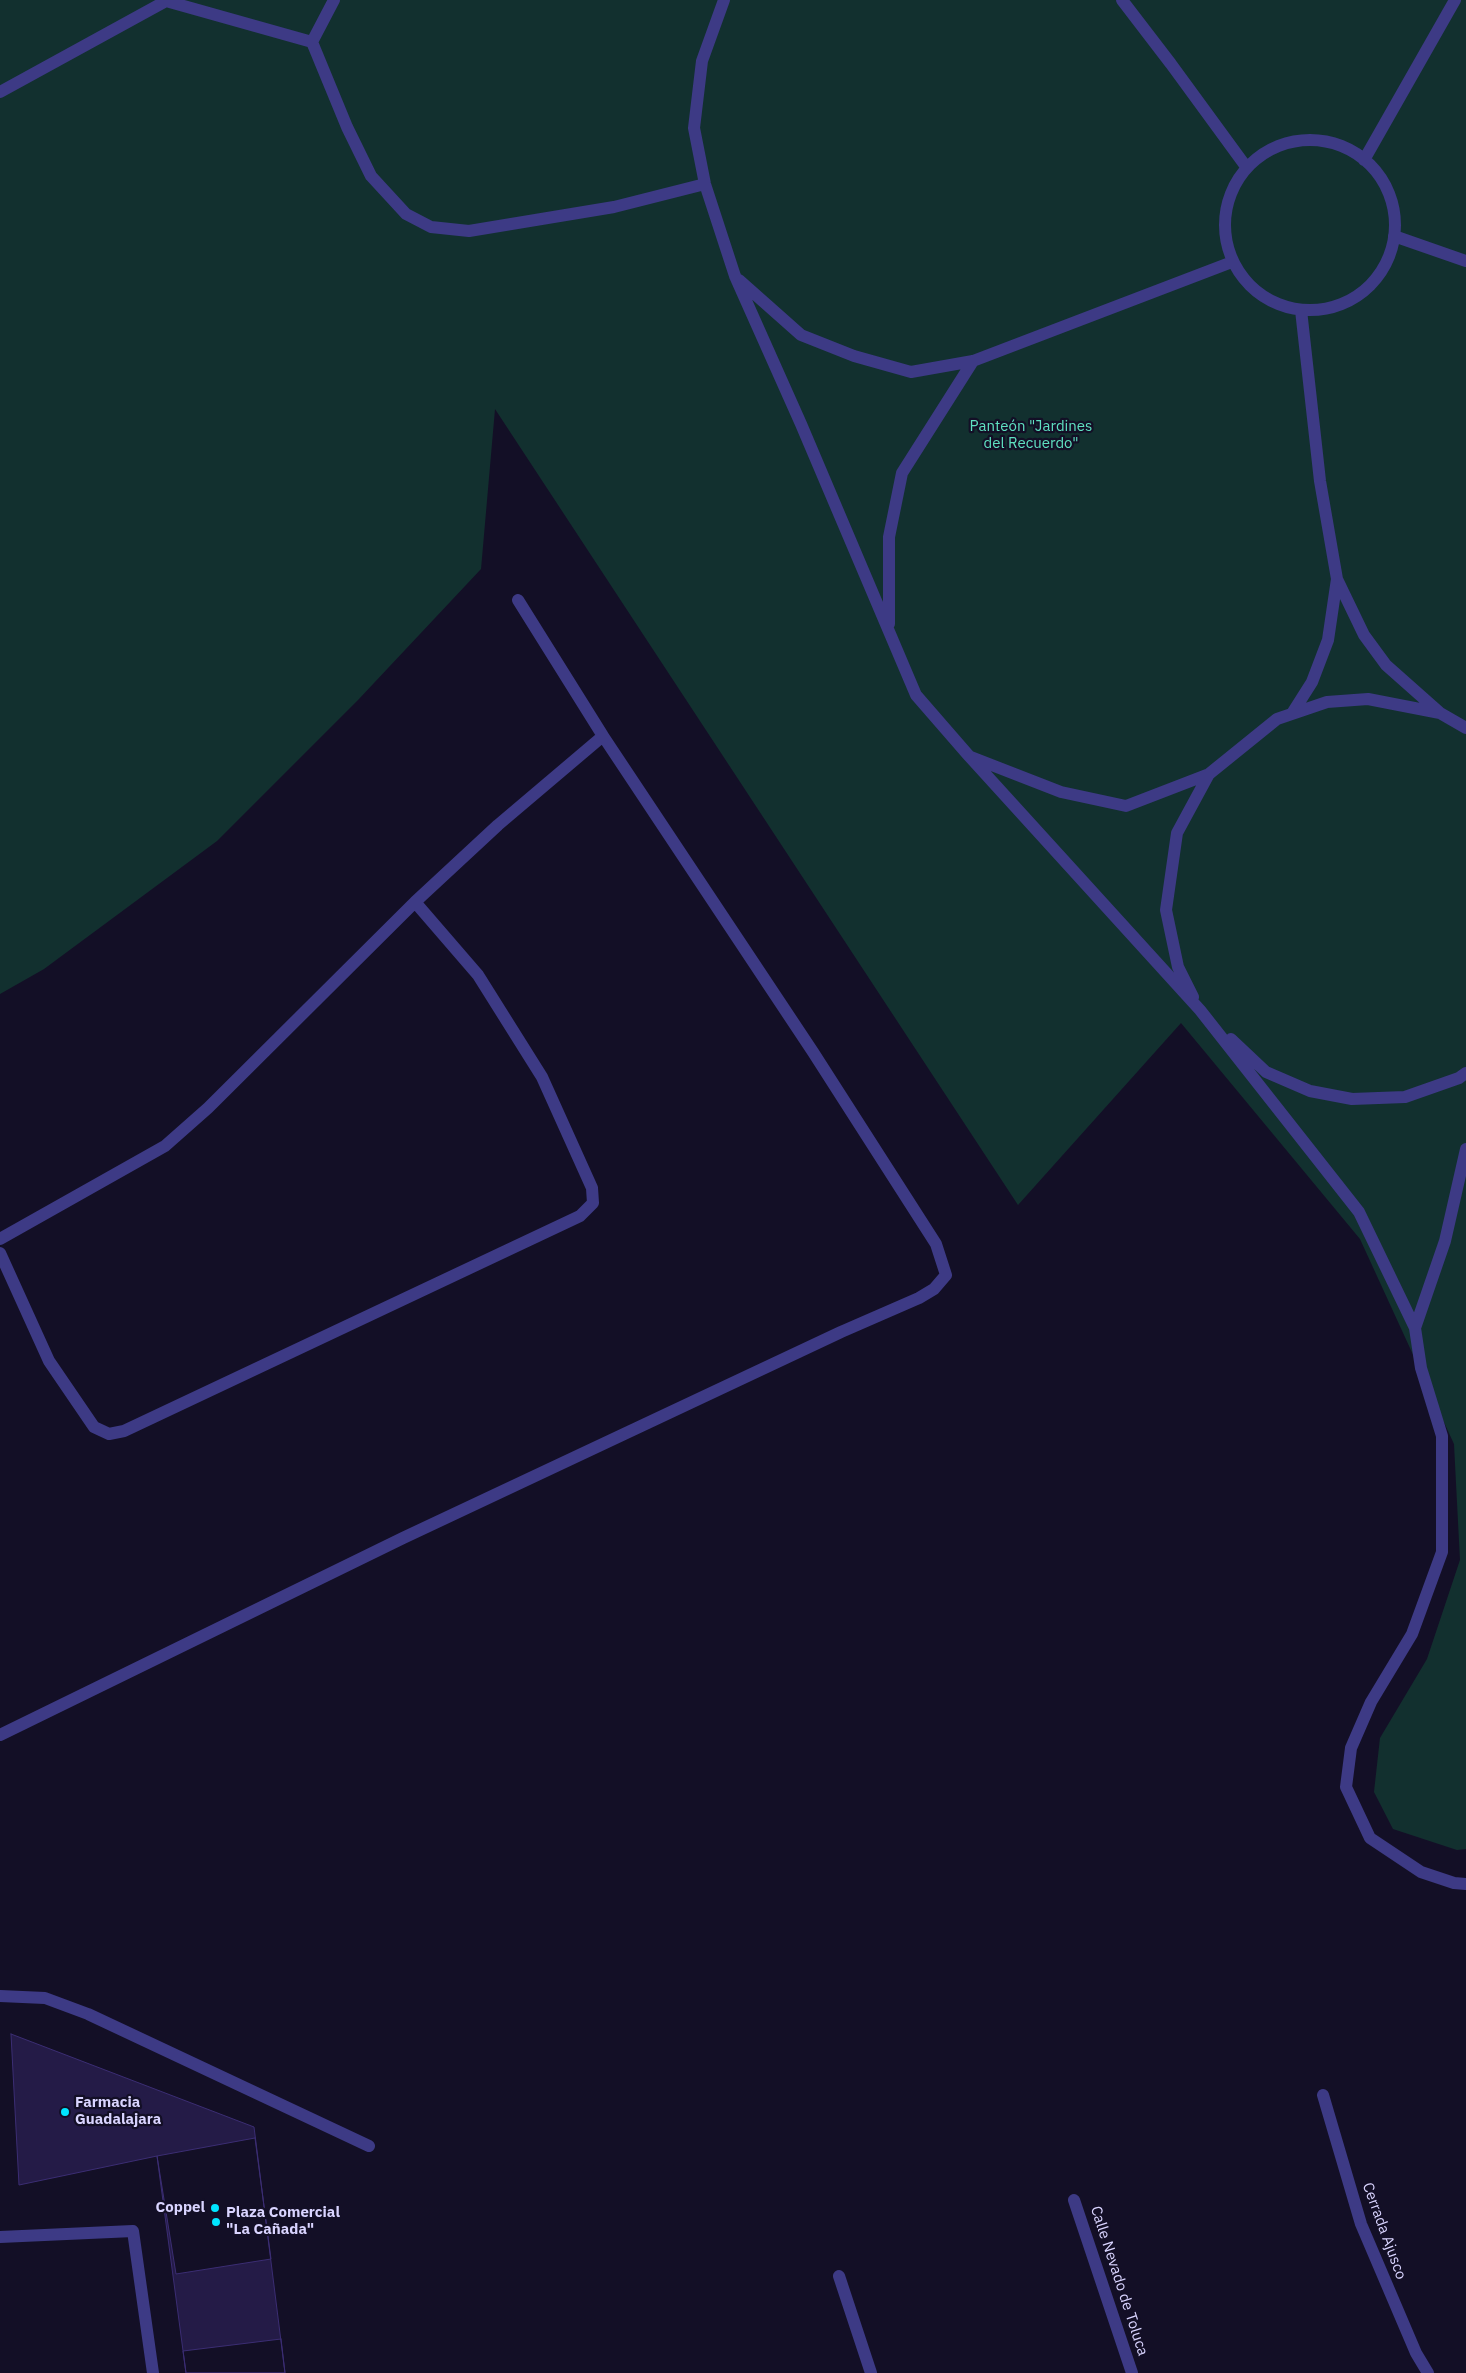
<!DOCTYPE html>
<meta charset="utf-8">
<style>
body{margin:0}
canvas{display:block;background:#130f26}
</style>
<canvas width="1466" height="2373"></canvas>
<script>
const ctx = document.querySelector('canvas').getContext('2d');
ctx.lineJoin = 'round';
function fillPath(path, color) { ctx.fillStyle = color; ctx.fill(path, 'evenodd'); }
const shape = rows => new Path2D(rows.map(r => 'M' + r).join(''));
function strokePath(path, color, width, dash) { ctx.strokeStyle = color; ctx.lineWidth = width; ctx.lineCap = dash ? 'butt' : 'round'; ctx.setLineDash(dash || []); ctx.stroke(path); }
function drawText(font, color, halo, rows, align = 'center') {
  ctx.font = font + ' "IBM Plex Sans",sans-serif'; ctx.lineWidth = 4.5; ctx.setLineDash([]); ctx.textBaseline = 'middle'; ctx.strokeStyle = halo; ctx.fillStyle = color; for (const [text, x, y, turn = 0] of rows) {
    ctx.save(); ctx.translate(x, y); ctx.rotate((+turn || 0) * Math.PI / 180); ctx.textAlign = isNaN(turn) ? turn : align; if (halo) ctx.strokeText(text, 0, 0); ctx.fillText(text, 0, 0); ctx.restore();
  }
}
const green = shape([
 [0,0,1466,0,1466,1849,1457,1850,1393,1829,1374,1792,1380,1738,1427,1659,1460,1560,1454,1444,1360,1239,1181,1023,1018,1205,495,409,481,569,358,700,217,841,44,969,0,994]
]);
const building = shape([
 [11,2034,254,2127,285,2373,186,2373,157,2156,19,2185,11,2034],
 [255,2138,271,2259,176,2274,157,2156,255,2138],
 [281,2339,285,2373,186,2373,183,2351,281,2339]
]);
const minor = shape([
 [334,0,312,42,347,127,371,176,406,214,431,227,469,231,614,207,705,184],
 [724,0,702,61,694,128,705,184,735,276,801,424,916,695,969,756,1200,1010,1359,1212,1415,1328,1421,1368,1442,1436,1442,1552,1412,1634,1371,1702,1351,1748,1346,1787,1370,1838,1421,1872,1454,1883,1466,1884],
 [1122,0,1171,64,1247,168],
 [0,92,166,1,312,42],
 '1225 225a85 85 0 1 1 170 0a85 85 0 1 1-170 0Z',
 [1364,160,1455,0],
 [1394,236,1466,261],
 [739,280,801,335,854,356,911,372,973,361,1232,262],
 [1337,579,1364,635,1386,665,1439,712],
 [889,624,889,537,902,473,973,361],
 [1293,712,1312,682,1328,640,1337,579,1320,481,1301,310],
 [971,757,1061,792,1126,806,1209,774],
 [1193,997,1178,967,1166,910,1177,833,1209,774,1277,719,1327,702,1368,699,1440,713,1466,728],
 [1231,1039,1266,1072,1310,1091,1352,1099,1405,1097,1459,1078,1466,1073],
 [0,1239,165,1146,208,1108,415,902,498,825,603,736],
 [0,1253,49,1361,94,1427,109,1434,124,1431,580,1216,593,1203,592,1188,542,1077,478,975,415,902],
 [1415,1328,1445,1241,1466,1149],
 [0,1735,403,1538,841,1332,919,1298,934,1289,946,1275,936,1244,813,1052,603,736,518,600],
 [0,1996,45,1998,88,2014,369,2146],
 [1323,2095,1361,2224,1416,2353,1428,2373],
 [1074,2200,1132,2373],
 [0,2237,133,2231,153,2373],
 [839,2276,871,2373]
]);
const markers = [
 [65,2112,5,"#00e5ff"],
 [215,2208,5,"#00e5ff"],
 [216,2222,5,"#00e5ff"]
];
const parkNames = [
 ["Panteón \"Jardines",1031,427],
 ["del Recuerdo\"",1031,444]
];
const poiNames = [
 ["Farmacia",75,2103],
 ["Guadalajara",75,2120],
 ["Coppel",205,2208,"right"],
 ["Plaza Comercial",226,2213],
 ["\"La Cañada\"",226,2230]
];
const streetNames = [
 ["Cerrada Ajusco",1384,2231,70],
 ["Calle Nevado de Toluca",1119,2281,72]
];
fillPath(green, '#12302f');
fillPath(building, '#241b47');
strokePath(building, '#3b2d73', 1);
strokePath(minor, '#3d3a85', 12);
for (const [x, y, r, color] of markers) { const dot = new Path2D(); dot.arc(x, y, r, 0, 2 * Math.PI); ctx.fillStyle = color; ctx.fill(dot); strokePath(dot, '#130f26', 2); }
drawText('15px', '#5fe0c0', '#130f26', parkNames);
drawText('bold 15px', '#d9d4ff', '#130f26', poiNames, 'left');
drawText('15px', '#d9d4ff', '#130f26', streetNames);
</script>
